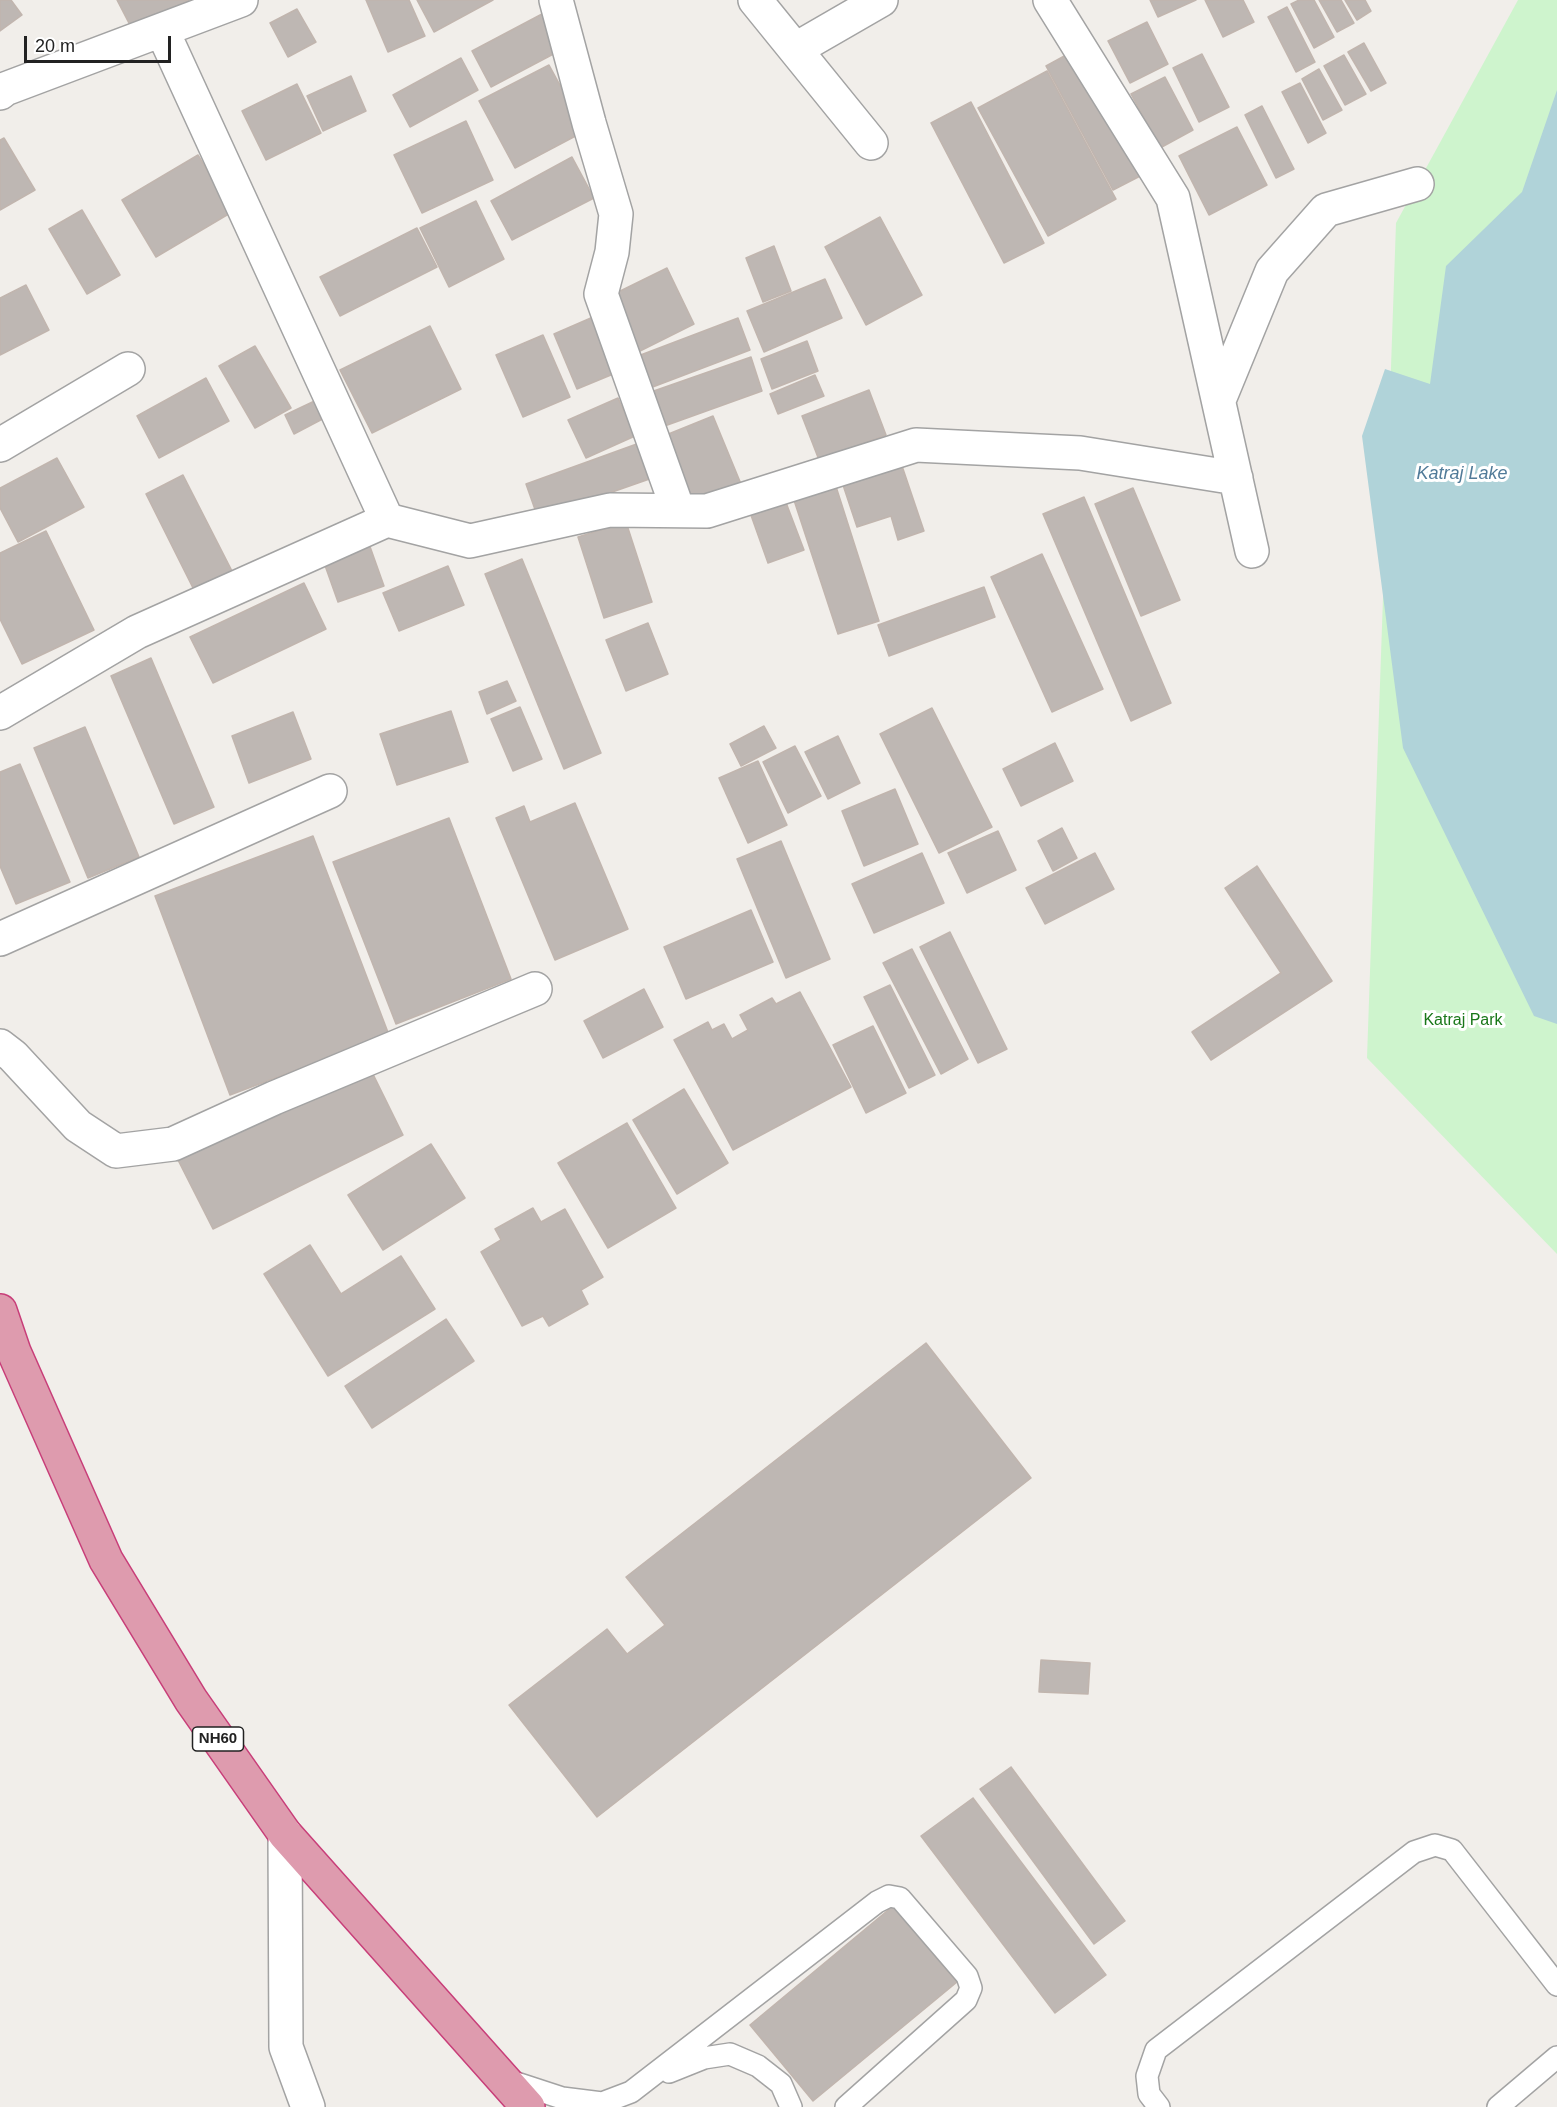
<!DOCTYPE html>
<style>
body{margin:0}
#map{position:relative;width:1557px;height:2107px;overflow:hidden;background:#f1eeea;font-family:Arial,sans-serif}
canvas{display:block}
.scale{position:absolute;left:24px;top:36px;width:147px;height:27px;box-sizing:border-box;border:3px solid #222;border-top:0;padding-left:8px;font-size:18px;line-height:21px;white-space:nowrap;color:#222;-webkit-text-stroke:4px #fff;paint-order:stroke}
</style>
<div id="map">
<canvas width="1557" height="2107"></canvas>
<div class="scale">20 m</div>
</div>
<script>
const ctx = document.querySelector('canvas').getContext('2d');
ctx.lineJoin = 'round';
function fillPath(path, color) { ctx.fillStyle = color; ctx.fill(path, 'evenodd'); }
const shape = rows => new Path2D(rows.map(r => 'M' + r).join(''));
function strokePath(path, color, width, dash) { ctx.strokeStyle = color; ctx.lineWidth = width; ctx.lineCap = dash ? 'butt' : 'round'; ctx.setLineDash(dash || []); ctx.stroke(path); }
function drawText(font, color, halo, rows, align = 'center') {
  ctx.font = font + ' Arial,sans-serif'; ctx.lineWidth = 6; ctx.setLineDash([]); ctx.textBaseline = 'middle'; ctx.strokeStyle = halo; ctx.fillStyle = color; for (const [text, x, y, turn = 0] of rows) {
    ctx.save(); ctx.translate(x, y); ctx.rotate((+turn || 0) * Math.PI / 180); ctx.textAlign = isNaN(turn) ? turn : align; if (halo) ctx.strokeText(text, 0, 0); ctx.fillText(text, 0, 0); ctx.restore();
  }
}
const park = shape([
 [1518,0,1557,0,1557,1254,1367,1058,1396,223]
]);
const water = shape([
 [1557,90,1557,1024,1534,1016,1403,748,1362,436,1385,369,1430,384,1446,266,1522,192]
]);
const building = shape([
 [0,0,11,0,22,15,0,31,0,0],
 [117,0,189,0,132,29,117,0],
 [366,0,409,0,425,36,388,52,366,0],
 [417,0,493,0,434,32,417,0],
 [1150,0,1196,0,1158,17,1150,0],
 [1205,0,1243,0,1254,22,1223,37,1205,0],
 [1299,0,1314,0,1334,37,1314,48,1291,4,1299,0],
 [1319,0,1341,0,1354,23,1337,32,1319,0],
 [1345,0,1365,0,1371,11,1357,20,1345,0],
 [1287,7,1315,62,1296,72,1268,17,1287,7],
 [297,9,316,42,288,57,270,23,297,9],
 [542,14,561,50,491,87,472,51,542,14],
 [1147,22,1168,64,1130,83,1108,41,1147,22],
 [1364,43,1386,83,1371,91,1348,52,1364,43],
 [1079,48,1146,173,1113,190,1046,66,1079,48],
 [1202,54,1229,107,1199,122,1173,68,1202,54],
 [1344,55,1366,94,1345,105,1324,66,1344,55],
 [461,58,478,90,410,127,393,95,461,58],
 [549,65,585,131,515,168,479,101,549,65],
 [1319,69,1342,110,1323,120,1302,79,1319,69],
 [1047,71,1116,199,1048,236,978,108,1047,71],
 [351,76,366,111,323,131,307,96,351,76],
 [1165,77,1193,130,1160,148,1131,94,1165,77],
 [1300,83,1326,133,1308,143,1282,92,1300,83],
 [297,84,321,133,266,160,242,111,297,84],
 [971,102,1044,243,1004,263,931,123,971,102],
 [1262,106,1294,169,1276,178,1245,115,1262,106],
 [466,121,493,180,422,213,394,155,466,121],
 [1237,127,1267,185,1209,215,1179,156,1237,127],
 [4,138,35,190,0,210,0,140,4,138],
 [198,155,232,212,156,257,122,200,198,155],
 [572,157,594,198,512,240,491,201,572,157],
 [476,201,504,259,449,287,420,228,476,201],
 [82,210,120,275,87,294,49,229,82,210],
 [880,217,922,295,866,325,825,247,880,217],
 [417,228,437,267,340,316,320,277,417,228],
 [774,246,791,291,763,302,746,258,774,246],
 [667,268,694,324,636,353,608,297,667,268],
 [825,279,842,318,764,352,747,311,825,279],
 [26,285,49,330,0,355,0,298,26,285],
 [600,314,623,370,577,389,554,334,600,314],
 [738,318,750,350,650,388,638,356,738,318],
 [430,326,461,389,372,433,340,370,430,326],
 [543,335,570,397,523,417,496,355,543,335],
 [807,341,818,371,772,389,761,359,807,341],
 [255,346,291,408,255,428,219,366,255,346],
 [751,357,762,391,659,428,648,393,751,357],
 [815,375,824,396,778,414,770,394,815,375],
 [206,378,229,421,159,458,137,416,206,378],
 [869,390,886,435,819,460,802,416,869,390],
 [323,397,332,414,294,434,285,415,323,397],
 [618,398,635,436,586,458,568,420,618,398],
 [713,416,741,484,694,503,666,435,713,416],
 [645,441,658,476,538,518,526,484,645,441],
 [899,457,924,531,898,540,891,516,857,527,840,476,899,457],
 [57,458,84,507,18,542,0,508,0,488,57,458],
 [832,474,879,621,838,634,790,488,832,474],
 [183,475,232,571,194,590,146,494,183,475],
 [1133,488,1180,600,1141,616,1095,504,1133,488],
 [782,492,804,550,768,563,747,504,782,492],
 [1084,497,1171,703,1131,721,1043,514,1084,497],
 [626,522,652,602,604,618,578,537,626,522],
 [46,531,94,630,22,664,0,619,0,553,46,531],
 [368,541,384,586,338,602,322,557,368,541],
 [1042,554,1103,689,1052,712,991,577,1042,554],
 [522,559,601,753,564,769,485,574,522,559],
 [448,566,464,605,399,631,383,593,448,566],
 [304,583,326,629,213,683,190,637,304,583],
 [984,587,995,617,889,656,878,625,984,587],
 [648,623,668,674,626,691,606,640,648,623],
 [151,658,214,807,174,824,111,676,151,658],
 [507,681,516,701,487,714,479,692,507,681],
 [520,707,542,759,513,771,491,719,520,707],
 [932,708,992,827,939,853,880,734,932,708],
 [451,711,468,762,397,785,380,734,451,711],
 [293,712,311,759,249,783,232,736,293,712],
 [764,726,776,748,741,766,730,744,764,726],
 [85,727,139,857,88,878,34,748,85,727],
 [838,736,860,783,828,799,805,752,838,736],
 [1055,743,1073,781,1021,806,1003,769,1055,743],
 [795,746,821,796,788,813,763,762,795,746],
 [758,761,787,825,748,843,719,778,758,761],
 [20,764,70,882,16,904,0,866,0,772,20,764],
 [895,789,918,844,864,866,842,811,895,789],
 [575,803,628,929,555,960,496,818,524,806,530,822,575,803],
 [449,818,511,979,396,1024,333,862,449,818],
 [1062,828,1077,858,1053,871,1038,841,1062,828],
 [998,831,1016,870,967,893,948,853,998,831],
 [313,836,389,1035,230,1095,155,896,313,836],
 [781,841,830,959,786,978,737,859,781,841],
 [922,853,944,903,874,933,852,884,922,853],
 [1095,853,1114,889,1045,924,1026,888,1095,853],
 [1257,866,1332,981,1211,1060,1192,1032,1281,973,1225,888,1257,866],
 [751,910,773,962,686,999,664,947,751,910],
 [950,932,1007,1049,978,1063,920,947,950,932],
 [912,949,968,1059,941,1074,883,963,912,949],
 [890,985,935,1075,909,1088,864,997,890,985],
 [644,989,663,1027,603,1058,584,1021,644,989],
 [800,992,851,1087,733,1150,674,1040,708,1022,712,1030,724,1024,732,1039,748,1030,740,1015,772,998,776,1004,800,992],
 [873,1026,906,1093,866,1113,833,1045,873,1026],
 [369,1066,403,1135,213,1229,178,1160,369,1066],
 [684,1089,728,1163,677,1194,633,1120,684,1089],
 [627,1123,676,1208,608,1248,558,1163,627,1123],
 [431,1144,465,1198,383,1250,348,1195,431,1144],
 [533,1208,541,1222,565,1209,603,1277,581,1290,588,1304,549,1326,543,1316,522,1326,481,1252,501,1240,495,1229,533,1208],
 [310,1245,341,1294,401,1256,435,1309,328,1376,264,1274,310,1245],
 [446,1319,474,1361,372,1428,345,1386,446,1319],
 [926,1343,1031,1478,597,1817,509,1705,607,1629,627,1654,665,1625,626,1577,926,1343],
 [1041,1660,1090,1663,1088,1694,1039,1692,1041,1660],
 [1011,1767,1125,1921,1094,1944,980,1789,1011,1767],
 [973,1798,1106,1975,1055,2013,921,1836,973,1798],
 [893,1906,957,1982,813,2101,750,2025,893,1906]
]);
const lane = shape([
 [669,2072,704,2058,730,2054,758,2066,781,2084,791,2107],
 [507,2080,562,2098,602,2103,631,2092,877,1902,889,1896,900,1898,967,1976,971,1988,966,2000,846,2107],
 [1159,2107,1149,2094,1147,2076,1156,2050,1414,1852,1435,1845,1452,1850,1557,1985],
 [1498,2107,1557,2057]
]);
const street = shape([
 [556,0,589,123,616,214,612,252,601,294,678,510],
 [755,0,871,143],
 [1050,0,1173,198,1252,551],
 [162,30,387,520],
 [796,49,881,0],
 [0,93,5,89,241,0],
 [1219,400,1272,271,1326,210,1417,184],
 [0,445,128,369],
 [0,713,137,632,387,520,470,541,610,510,707,511,916,445,1080,453,1236,478],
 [0,939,330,791],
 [0,1046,13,1056,78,1126,116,1151,173,1144,274,1098,535,989],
 [285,1834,286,2047,308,2107]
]);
const highway = shape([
 [0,1311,14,1352,106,1560,191,1700,285,1834,528,2107]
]);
const shields = [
 [218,1739,51]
];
const shieldNames = [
 ["NH60",218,1739]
];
const parkNames = [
 ["Katraj Park",1463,1021]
];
const waterNames = [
 ["Katraj Lake",1462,474]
];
fillPath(park, '#cef4cd');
fillPath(water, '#b0d3d9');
fillPath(building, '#beb7b3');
strokePath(building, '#c1b5ae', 1.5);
strokePath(lane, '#a3a3a3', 24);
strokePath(street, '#a3a3a3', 36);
strokePath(highway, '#c83e79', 36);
strokePath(lane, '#fff', 21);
strokePath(street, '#fff', 33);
strokePath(highway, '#de9bae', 33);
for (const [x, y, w] of shields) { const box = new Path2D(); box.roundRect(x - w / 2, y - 12, w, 24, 4.5); ctx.fillStyle = '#fff'; ctx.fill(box); strokePath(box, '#222', 1.5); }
drawText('bold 15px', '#222', null, shieldNames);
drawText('16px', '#197719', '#fff', parkNames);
drawText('italic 18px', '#517b99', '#fff', waterNames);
</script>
